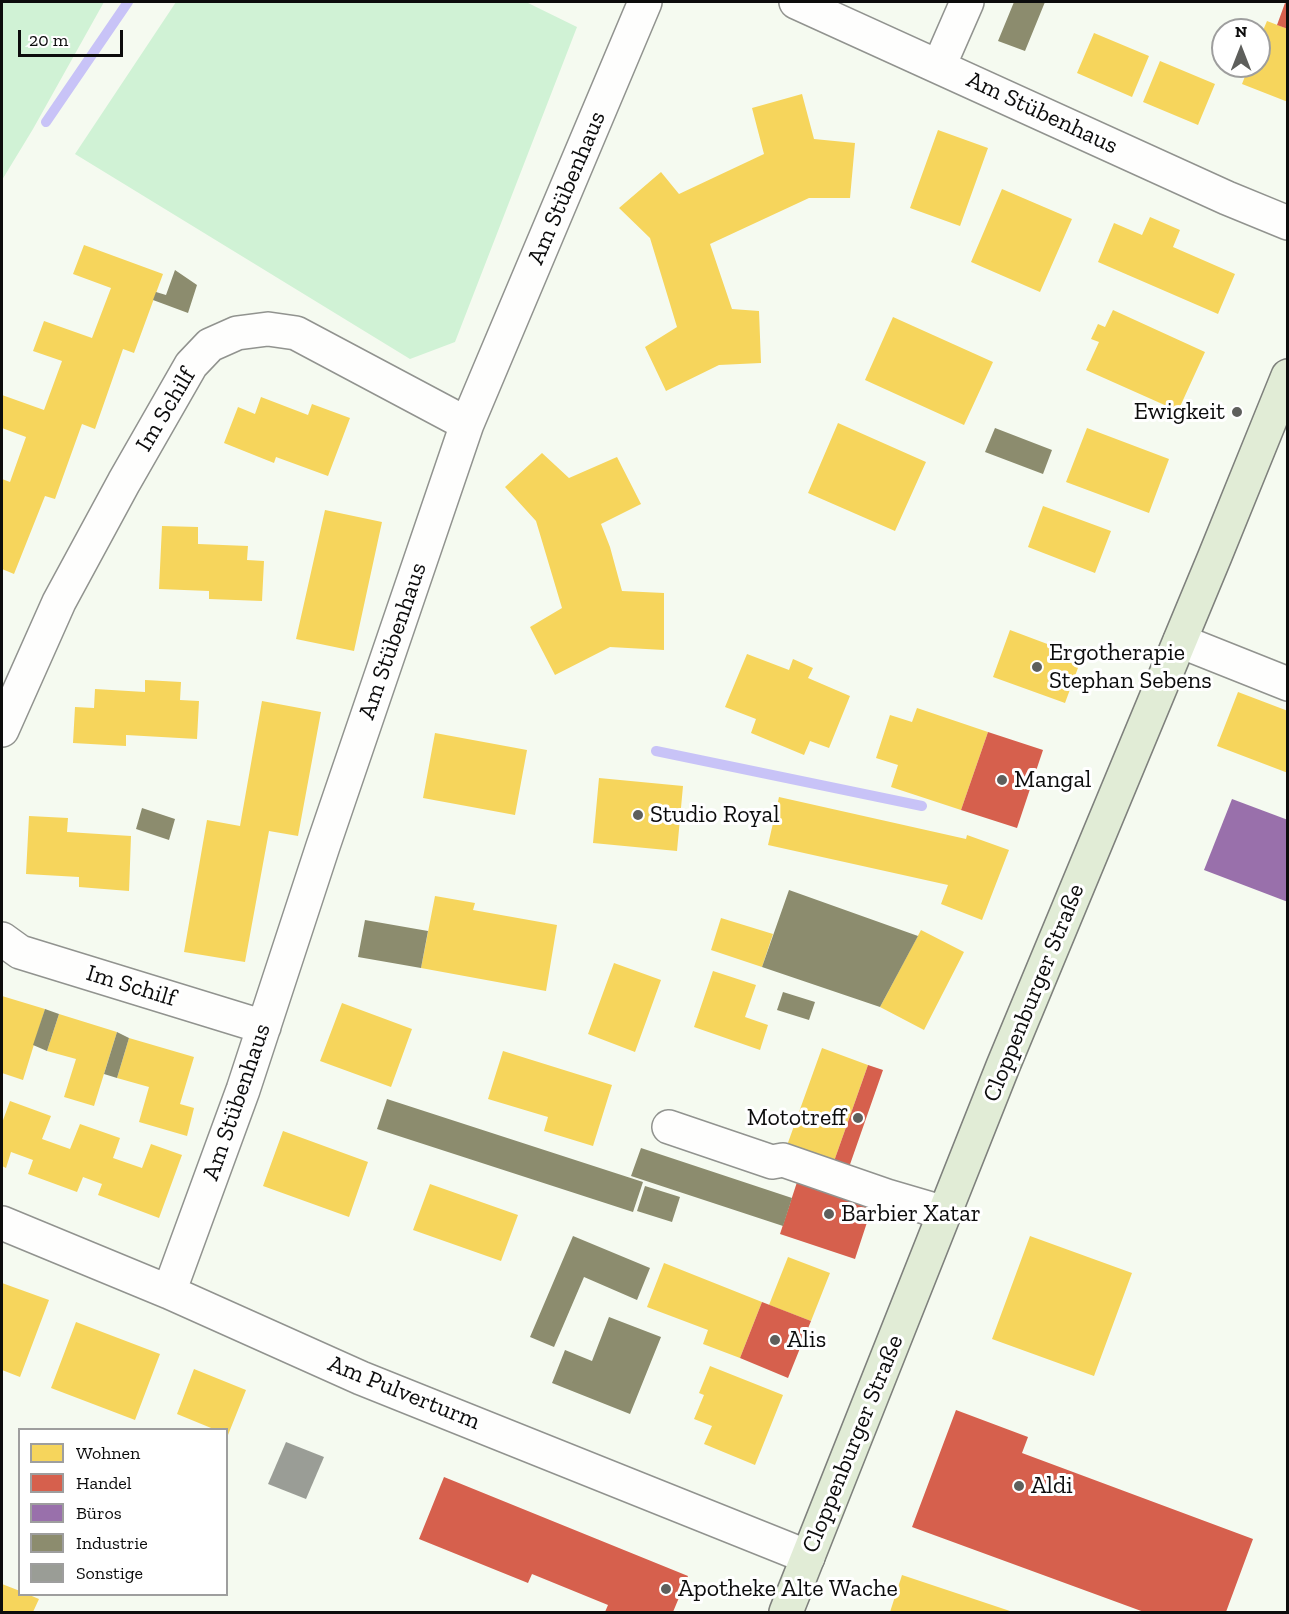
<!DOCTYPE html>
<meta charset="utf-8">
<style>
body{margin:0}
#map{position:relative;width:1289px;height:1614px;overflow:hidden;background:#f5faf0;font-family:"Zilla Slab",serif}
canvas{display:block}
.frame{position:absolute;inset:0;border:3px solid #0c0c0c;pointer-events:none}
.legend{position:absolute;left:18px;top:1428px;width:210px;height:168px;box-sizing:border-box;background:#fff;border:2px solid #9e9e9e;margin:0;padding:8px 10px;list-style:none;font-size:18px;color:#0c0c0c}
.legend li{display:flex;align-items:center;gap:12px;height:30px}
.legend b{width:30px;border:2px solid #9e9e9e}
.north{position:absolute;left:1211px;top:18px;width:60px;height:60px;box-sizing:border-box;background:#fff;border:2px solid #9e9e9e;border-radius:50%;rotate:0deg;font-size:16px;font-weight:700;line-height:24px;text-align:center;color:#0c0c0c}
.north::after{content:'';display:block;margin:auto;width:21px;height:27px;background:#5e5f5c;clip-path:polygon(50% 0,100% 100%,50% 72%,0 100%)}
.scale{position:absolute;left:18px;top:30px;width:105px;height:27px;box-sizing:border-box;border:3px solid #0c0c0c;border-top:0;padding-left:8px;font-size:18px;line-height:21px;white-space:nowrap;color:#0c0c0c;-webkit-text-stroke:4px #fff;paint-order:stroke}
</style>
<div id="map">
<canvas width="1289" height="1614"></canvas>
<div class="frame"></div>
<ul class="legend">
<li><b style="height:16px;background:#f6d55c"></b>Wohnen</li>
<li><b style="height:16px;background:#d6604d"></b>Handel</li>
<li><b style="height:16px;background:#9970ab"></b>Büros</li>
<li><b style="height:16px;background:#8c8c6e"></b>Industrie</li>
<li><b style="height:16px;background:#9a9d96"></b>Sonstige</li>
</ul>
<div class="north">N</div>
<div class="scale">20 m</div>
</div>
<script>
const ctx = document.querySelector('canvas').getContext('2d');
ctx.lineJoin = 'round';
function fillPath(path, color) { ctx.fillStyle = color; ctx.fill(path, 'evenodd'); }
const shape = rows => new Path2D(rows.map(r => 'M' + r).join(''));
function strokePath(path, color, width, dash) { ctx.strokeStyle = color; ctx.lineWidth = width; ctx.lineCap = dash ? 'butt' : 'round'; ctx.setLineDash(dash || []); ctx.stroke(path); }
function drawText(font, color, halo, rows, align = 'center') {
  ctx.font = font + ' "Zilla Slab",serif'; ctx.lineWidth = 6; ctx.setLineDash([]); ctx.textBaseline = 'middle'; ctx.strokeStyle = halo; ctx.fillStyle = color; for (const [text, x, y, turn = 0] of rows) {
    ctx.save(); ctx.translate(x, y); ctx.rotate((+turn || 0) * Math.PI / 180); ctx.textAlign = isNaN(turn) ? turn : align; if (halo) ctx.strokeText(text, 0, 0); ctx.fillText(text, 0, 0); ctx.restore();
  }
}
const green = shape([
 [2,2,104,2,33,129,2,180],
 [176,2,526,2,577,27,455,342,410,359,75,154]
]);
const homes = shape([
 [1267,21,1288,29,1288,102,1242,84,1249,66,1259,66,1259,40],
 [1094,33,1149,56,1132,97,1077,73],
 [1160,61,1215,84,1198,125,1143,102],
 [802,94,814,139,855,143,850,198,809,198,710,244,732,309,759,311,761,363,719,365,666,391,645,347,677,327,650,238,619,208,661,172,679,194,764,154,752,108],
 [938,130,988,148,960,226,910,208],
 [1002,189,1072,219,1040,292,971,262],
 [1150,217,1180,230,1173,247,1235,274,1218,314,1098,262,1114,223,1142,235],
 [84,245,163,274,134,353,123,349,95,429,82,424,55,499,45,496,14,574,2,569,2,479,10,482,26,437,2,428,2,395,44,410,62,361,33,351,44,321,92,338,111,288,73,274],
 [1113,310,1205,352,1178,411,1086,370,1099,342,1091,339,1098,324,1105,327],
 [893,317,993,362,964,425,865,380],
 [261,397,308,415,312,404,350,418,328,476,276,457,274,463,224,443,238,407,255,414],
 [838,423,926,462,895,531,808,493],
 [1087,428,1169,459,1149,513,1066,482],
 [542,453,569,478,617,457,641,504,601,524,610,547,622,591,664,593,664,650,610,647,555,675,530,627,562,608,536,521,505,487],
 [1043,506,1111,531,1095,573,1028,547],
 [325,510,382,522,354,651,296,639],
 [162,526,198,527,198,544,248,546,247,560,264,561,262,601,209,599,209,591,159,589],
 [1010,630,1082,657,1065,703,993,677],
 [747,654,789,670,793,659,813,668,808,678,850,696,829,748,810,741,804,755,751,733,756,719,725,707],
 [145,680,181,682,180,700,199,701,197,739,126,735,126,746,73,743,75,707,94,708,95,689,145,692],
 [1238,692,1288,711,1288,773,1217,746],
 [262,701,321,712,298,836,269,831,245,962,184,952,207,820,240,826],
 [917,708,988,732,961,810,891,787,898,765,876,758,890,715,912,722],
 [435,733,527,750,515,815,423,798],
 [599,778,683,786,677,851,593,843],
 [779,797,966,839,967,835,1009,850,982,920,941,904,948,885,768,845],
 [29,816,68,818,67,832,131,836,129,891,79,887,79,877,26,874],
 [435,896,475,903,473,910,557,925,546,991,421,968],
 [721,918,773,934,762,967,711,950],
 [921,930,964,952,924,1030,880,1007],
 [614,963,661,980,635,1052,588,1034],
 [713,971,756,985,745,1017,768,1025,760,1050,694,1027],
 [2,996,45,1009,23,1080,2,1073,3,1036,2,1035],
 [342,1003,412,1029,391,1087,320,1061],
 [59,1014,117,1032,94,1106,64,1097,76,1059,47,1051],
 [129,1038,194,1057,180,1104,194,1108,187,1136,139,1122,149,1087,117,1078],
 [822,1048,868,1065,832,1167,785,1151],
 [503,1051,612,1085,593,1146,544,1131,548,1117,488,1099],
 [10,1101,51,1116,42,1139,70,1149,80,1124,120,1138,113,1158,142,1168,151,1144,182,1155,159,1218,98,1195,102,1184,83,1177,77,1192,28,1174,33,1160,11,1152,6,1168,2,1166,2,1123],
 [283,1131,368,1162,349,1217,263,1186],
 [430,1184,518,1215,501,1261,413,1230],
 [1030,1236,1132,1273,1094,1376,992,1339],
 [788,1257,830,1273,811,1321,769,1305],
 [664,1263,762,1302,740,1358,703,1344,708,1330,647,1307],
 [2,1283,49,1300,20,1377,2,1370],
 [76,1322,160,1354,135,1420,51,1388],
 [710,1366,783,1395,755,1465,704,1444,712,1426,694,1419,704,1395,699,1393],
 [194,1369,246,1390,228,1435,226,1434,226,1430,216,1430,177,1414],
 [902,1575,1013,1612,890,1612],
 [2,1584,20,1591,20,1594,27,1594,39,1599,33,1612,2,1612]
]);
const shops = shape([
 [1285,3,1288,4,1288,29,1277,25],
 [988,732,1043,750,1017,828,961,810],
 [868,1065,883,1070,847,1173,832,1167],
 [799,1176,874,1201,855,1259,780,1234],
 [762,1302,811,1321,788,1378,740,1358],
 [956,1410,1028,1437,1022,1453,1253,1539,1226,1612,1144,1612,912,1527],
 [444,1477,688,1576,673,1612,605,1612,608,1605,532,1574,528,1583,419,1539]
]);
const offices = shape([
 [1232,799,1288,820,1288,902,1204,870]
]);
const industry = shape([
 [1014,2,1045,2,1025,51,998,41],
 [175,270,197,285,188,313,153,300,156,292,166,295],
 [995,428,1052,450,1043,474,985,452],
 [142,808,175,819,169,840,136,829],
 [789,890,918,936,880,1007,762,967],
 [365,920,428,931,421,968,358,957],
 [783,992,815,1002,809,1020,777,1010],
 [45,1009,59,1014,47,1051,33,1045],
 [117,1032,129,1038,117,1078,104,1074],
 [387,1099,643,1182,633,1212,377,1129],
 [641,1148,792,1198,783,1226,631,1176],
 [645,1186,680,1197,672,1222,637,1211],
 [573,1236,650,1268,637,1300,584,1277,554,1347,530,1337],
 [609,1317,661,1337,630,1414,552,1383,565,1350,592,1361]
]);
const stream = shape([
 [46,122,128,2],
 [656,751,922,806]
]);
const building = shape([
 [286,1442,324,1457,306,1499,268,1484]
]);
const minor = shape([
 [796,2,1227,198,1288,223],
 [939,66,967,2],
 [1180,641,1288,684],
 [2,730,59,602,124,482,191,365,210,345,237,333,268,329,296,333,467,424],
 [2,939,20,952,264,1027],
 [669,1127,772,1162,783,1160,887,1196,945,1213],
 [2,1223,169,1292,361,1378,808,1557],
 [169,1292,243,1090,323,846,467,424,645,2]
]);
const major = shape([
 [786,1612,1003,1066,1215,556,1288,376]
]);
const markers = [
 [1237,412,6,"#5e5f5c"],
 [1037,667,6,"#5e5f5c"],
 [1002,780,6,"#5e5f5c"],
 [638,815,6,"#5e5f5c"],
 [858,1118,6,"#5e5f5c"],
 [829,1214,6,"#5e5f5c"],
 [775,1340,6,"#5e5f5c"],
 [1019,1486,6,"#5e5f5c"],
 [666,1589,6,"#5e5f5c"]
];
const streetNames = [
 ["Am Stübenhaus",1042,113,25],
 ["Am Stübenhaus",567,188,-67],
 ["Im Schilf",166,410,-59],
 ["Am Stübenhaus",393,641,-71],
 ["Im Schilf",131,986,17],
 ["Cloppenburger Straße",1034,993,-68],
 ["Am Stübenhaus",237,1102,-71],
 ["Am Pulverturm",404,1393,22],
 ["Cloppenburger Straße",853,1444,-68]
];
const poiNames = [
 ["Ewigkeit",1225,412,"right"],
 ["Ergotherapie",1049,653],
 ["Stephan Sebens",1049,681],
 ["Mangal",1014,780],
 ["Studio Royal",650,815],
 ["Mototreff",846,1118,"right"],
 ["Barbier Xatar",841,1214],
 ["Alis",787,1340],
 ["Aldi",1031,1486],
 ["Apotheke Alte Wache",678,1589]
];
fillPath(green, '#d0f2d5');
fillPath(homes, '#f6d55c');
fillPath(shops, '#d6604d');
fillPath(offices, '#9970ab');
fillPath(industry, '#8c8c6e');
strokePath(stream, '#c8c3f7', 10);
fillPath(building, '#9a9d96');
strokePath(minor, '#91938f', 36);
strokePath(major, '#7e807c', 36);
strokePath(minor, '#fefefd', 33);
strokePath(major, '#e1ecd6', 33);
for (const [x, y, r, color] of markers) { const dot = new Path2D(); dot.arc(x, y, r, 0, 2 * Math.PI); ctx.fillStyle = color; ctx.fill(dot); strokePath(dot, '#fff', 2); }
drawText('24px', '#0c0c0c', '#fff', streetNames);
drawText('24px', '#0c0c0c', '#fff', poiNames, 'left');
</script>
